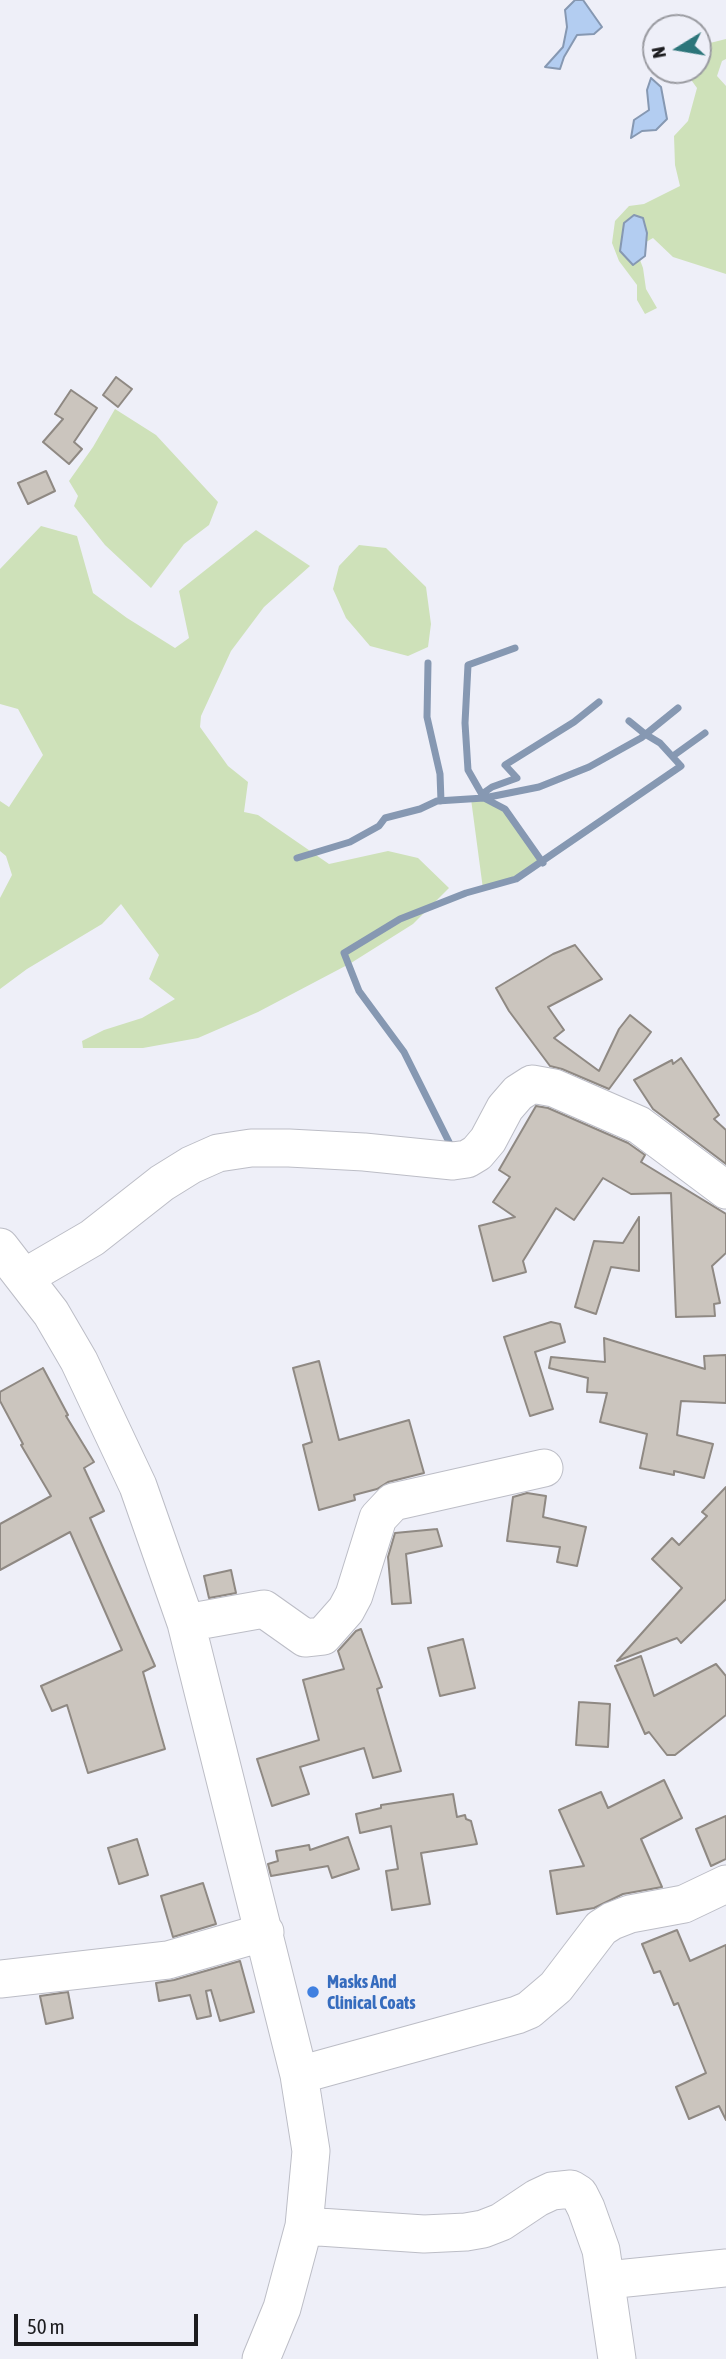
<!DOCTYPE html>
<style>
body{margin:0}
#map{position:relative;width:726px;height:2359px;overflow:hidden;background:#eeeff8;font-family:"Asap Condensed",sans-serif}
canvas{display:block}
.north{position:absolute;left:642px;top:14px;width:70px;height:70px;box-sizing:border-box;background:#eeeff8;border:2px solid #9a9ba1;border-radius:50%;rotate:259deg;font-size:19px;font-weight:700;line-height:28px;text-align:center;color:#1c1c1f}
.north::after{content:'';display:block;margin:auto;width:24px;height:32px;background:#2c757a;clip-path:polygon(50% 0,100% 100%,50% 72%,0 100%)}
.scale{position:absolute;left:14px;top:2314px;width:184px;height:32px;box-sizing:border-box;border:4px solid #1c1c1f;border-top:0;padding-left:9px;font-size:21px;line-height:24px;white-space:nowrap;color:#1c1c1f;-webkit-text-stroke:5px #eeeff8;paint-order:stroke}
</style>
<div id="map">
<canvas width="726" height="2359"></canvas>
<div class="north">N</div>
<div class="scale">50 m</div>
</div>
<script>
const ctx = document.querySelector('canvas').getContext('2d');
ctx.lineJoin = 'round';
function fillPath(path, color) { ctx.fillStyle = color; ctx.fill(path, 'evenodd'); }
const shape = rows => new Path2D(rows.map(r => 'M' + r).join(''));
function strokePath(path, color, width, dash) { ctx.strokeStyle = color; ctx.lineWidth = width; ctx.lineCap = dash ? 'butt' : 'round'; ctx.setLineDash(dash || []); ctx.stroke(path); }
function drawText(font, color, halo, rows, align = 'center') {
  ctx.font = font + ' "Asap Condensed",sans-serif'; ctx.lineWidth = 5; ctx.setLineDash([]); ctx.textBaseline = 'middle'; ctx.strokeStyle = halo; ctx.fillStyle = color; for (const [text, x, y, turn = 0] of rows) {
    ctx.save(); ctx.translate(x, y); ctx.rotate((+turn || 0) * Math.PI / 180); ctx.textAlign = isNaN(turn) ? turn : align; if (halo) ctx.strokeText(text, 0, 0); ctx.fillText(text, 0, 0); ctx.restore();
  }
}
const green = shape([
 [726,39,726,59,722,61,717,76,726,86,726,274,673,257,653,238,646,242,647,233,632,264,640,260,643,268,646,289,657,308,645,314,637,300,637,285,619,261,612,243,615,221,629,206,644,204,680,186,675,165,674,136,688,121,697,88,684,70,698,70,698,46],
 [115,409,156,435,218,502,209,525,184,544,151,588,105,545,74,506,78,496,69,481,93,447],
 [41,526,77,536,93,593,127,618,175,648,189,638,179,591,256,530,310,566,264,607,231,651,201,716,200,727,228,766,248,782,244,812,258,815,329,864,388,851,418,858,449,888,413,924,351,963,258,1012,198,1038,143,1048,83,1048,82,1041,104,1030,142,1018,175,999,149,979,159,955,121,904,102,924,27,969,0,989,0,898,12,875,6,856,0,851,0,801,9,807,43,755,18,709,0,704,0,569],
 [359,545,386,548,426,587,431,624,428,647,408,656,370,646,346,618,333,589,339,566],
 [484,798,505,809,543,863,516,879,483,889,471,799]
]);
const water = shape([
 [575,0,583,0,602,27,594,34,577,35,564,57,560,69,545,67,563,47,567,27,565,10,575,0],
 [651,78,661,87,667,119,656,130,642,131,631,138,634,120,649,110,647,90,651,78],
 [634,215,643,218,647,233,645,256,633,265,620,251,624,223,634,215]
]);
const stream = shape([
 [515,648,468,665,465,723,468,770,484,798,505,809,543,863],
 [428,663,427,717,440,774,441,801],
 [673,756,705,733],
 [482,794,492,787,517,778,505,765,574,722,599,702],
 [297,858,350,842,379,826,385,818,420,809,437,801,484,798,539,787,589,767,641,738,678,708],
 [450,1144,404,1052,359,991,344,953,400,919,466,893,516,879,681,766,660,743,645,734,629,721]
]);
const building = shape([
 [116,377,132,389,118,407,103,395,116,377],
 [71,390,97,408,74,442,82,449,69,464,43,442,63,419,55,414,71,390],
 [46,471,55,491,28,504,18,483,46,471],
 [575,945,602,979,548,1007,564,1030,554,1038,599,1071,619,1029,630,1015,651,1032,609,1089,562,1069,550,1066,509,1011,496,988,553,954,575,945],
 [681,1058,719,1115,714,1119,726,1130,726,1164,653,1109,634,1080,672,1060,673,1064,681,1058],
 [536,1106,548,1108,628,1143,645,1155,641,1162,726,1214,726,1253,712,1266,720,1303,714,1304,715,1316,676,1317,671,1193,631,1194,603,1178,574,1220,556,1208,523,1261,526,1272,493,1281,479,1226,515,1217,493,1202,510,1177,499,1170,536,1106],
 [639,1217,639,1271,611,1267,596,1314,575,1307,594,1241,623,1243,639,1217],
 [551,1322,560,1324,565,1342,535,1352,553,1409,530,1416,504,1337,551,1322],
 [604,1338,705,1369,704,1356,726,1355,726,1403,681,1401,677,1435,713,1444,704,1478,674,1471,674,1475,640,1468,647,1434,600,1422,607,1393,587,1392,588,1378,549,1368,551,1357,605,1362,604,1338],
 [319,1361,339,1440,409,1420,424,1473,388,1482,377,1489,354,1495,355,1500,319,1510,303,1445,312,1442,293,1368,319,1361],
 [43,1368,68,1415,66,1416,94,1462,84,1468,104,1511,90,1518,155,1666,143,1672,165,1749,88,1773,67,1705,52,1711,41,1686,122,1650,70,1532,0,1570,0,1524,51,1496,21,1445,23,1444,0,1401,0,1392,43,1368],
 [726,1487,726,1599,681,1643,677,1638,617,1661,682,1588,652,1559,672,1538,679,1545,707,1516,702,1512,726,1487],
 [527,1493,546,1496,543,1517,586,1527,577,1566,557,1562,560,1547,507,1541,513,1497,527,1493],
 [437,1529,442,1546,406,1554,411,1603,392,1604,388,1557,395,1533,437,1529],
 [231,1570,236,1593,209,1598,204,1576,231,1570],
 [361,1629,382,1687,377,1689,401,1771,373,1778,364,1748,300,1767,309,1794,272,1806,257,1759,319,1740,303,1680,344,1669,338,1651,356,1631,361,1629],
 [463,1639,475,1688,440,1696,428,1648,463,1639],
 [641,1656,654,1696,716,1664,726,1676,726,1715,675,1755,667,1755,649,1732,645,1734,615,1666,641,1656],
 [579,1702,610,1704,608,1747,576,1745,579,1702],
 [664,1780,682,1818,641,1839,662,1887,623,1894,594,1908,557,1914,550,1871,584,1866,559,1810,601,1792,608,1808,664,1780],
 [453,1794,457,1817,465,1815,466,1819,471,1821,477,1844,421,1853,430,1904,392,1910,386,1871,398,1869,391,1826,360,1833,356,1814,381,1808,381,1805,453,1794],
 [726,1816,726,1859,711,1866,696,1829,726,1816],
 [348,1837,359,1869,332,1878,328,1866,271,1876,268,1864,278,1861,276,1851,309,1845,310,1850,348,1837],
 [137,1839,148,1875,119,1884,108,1848,137,1839],
 [203,1883,216,1924,173,1937,161,1896,203,1883],
 [677,1930,690,1961,726,1945,726,2120,719,2106,689,2119,676,2087,706,2073,678,2003,674,2005,660,1971,654,1973,642,1944,677,1930],
 [240,1961,254,2012,220,2021,211,1990,206,1991,211,2016,197,2019,190,1995,159,2001,156,1983,174,1980,240,1961],
 [68,1992,73,2018,46,2024,40,1996,68,1992]
]);
const minor = shape([
 [0,1247,51,1313,79,1361,138,1486,186,1623,299,2075,311,2151,304,2226,282,2308,261,2359],
 [25,1277,92,1238,162,1183,191,1165,218,1153,251,1148,289,1148,364,1152,453,1161,467,1159,477,1153,488,1140,505,1108,518,1093,532,1084,554,1088,639,1125,726,1190],
 [186,1623,264,1609,305,1638,323,1636,346,1610,354,1595,378,1518,393,1502,544,1468],
 [0,1979,168,1960,265,1932],
 [299,2075,517,2015,529,2010,556,1987,601,1928,612,1921,630,1914,684,1904,726,1884],
 [304,2226,424,2234,466,2232,483,2229,501,2222,537,2198,552,2191,571,2189,579,2194,586,2208,601,2250,617,2359],
 [607,2280,726,2268]
]);
const markers = [
 [313,1992,7,"#3f7fe0"]
];
const shopNames = [
 ["Masks And",327,1982],
 ["Clinical Coats",327,2003]
];
fillPath(green, '#cee1b9');
fillPath(water, '#b3cdf1');
strokePath(water, '#8698b2', 2);
strokePath(stream, '#8698b2', 7);
fillPath(building, '#cbc5be');
strokePath(building, '#8f8983', 2);
strokePath(minor, '#bcbdc6', 39);
strokePath(minor, '#fff', 37);
for (const [x, y, r, color] of markers) { const dot = new Path2D(); dot.arc(x, y, r, 0, 2 * Math.PI); ctx.fillStyle = color; ctx.fill(dot); strokePath(dot, '#eeeff8', 2.5); }
drawText('bold 18px', '#366cbe', '#eeeff8', shopNames, 'left');
</script>
